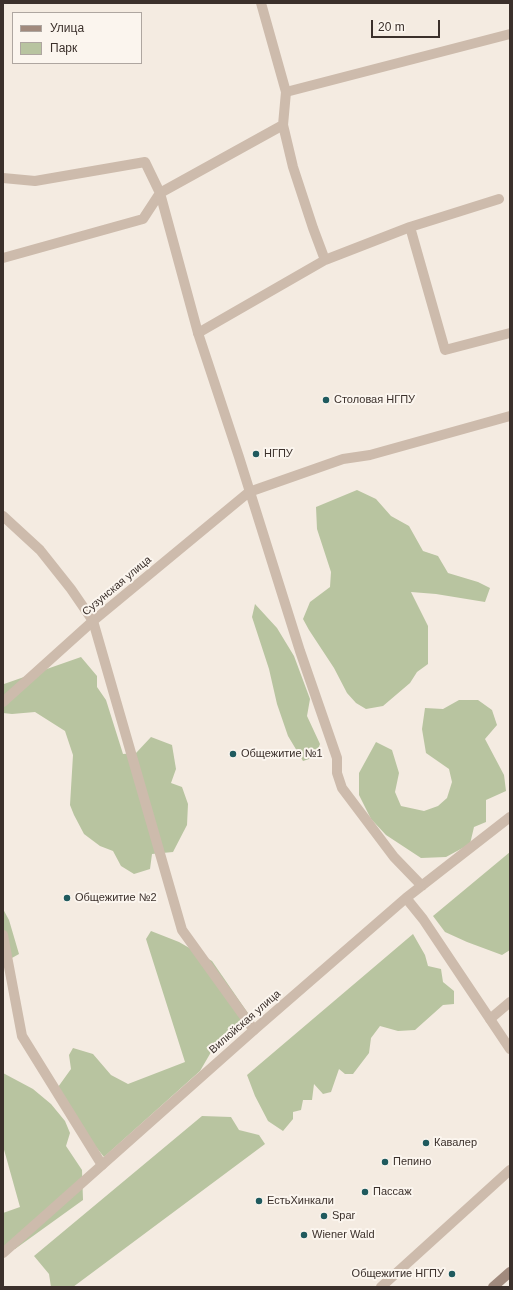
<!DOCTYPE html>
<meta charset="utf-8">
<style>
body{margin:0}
#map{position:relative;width:513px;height:1290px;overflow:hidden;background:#f4ebe1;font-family:Helvetica,sans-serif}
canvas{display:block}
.frame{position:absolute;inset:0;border:4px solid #3b302b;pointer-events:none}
.legend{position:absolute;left:12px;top:12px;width:130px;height:52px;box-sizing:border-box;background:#fbf5ee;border:1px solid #aea6a0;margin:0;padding:5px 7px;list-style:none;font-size:12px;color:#3b302b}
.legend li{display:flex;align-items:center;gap:8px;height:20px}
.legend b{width:20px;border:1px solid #aea6a0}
.scale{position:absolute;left:371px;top:20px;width:69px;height:18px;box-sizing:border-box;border:2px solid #3b302b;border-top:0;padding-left:5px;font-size:12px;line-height:14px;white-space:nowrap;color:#3b302b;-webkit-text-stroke:3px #fbf5ee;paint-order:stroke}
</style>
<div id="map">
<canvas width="513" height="1290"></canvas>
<div class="frame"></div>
<ul class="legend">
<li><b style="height:5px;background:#a18a7d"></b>Улица</li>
<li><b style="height:11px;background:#b8c4a0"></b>Парк</li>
</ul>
<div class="scale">20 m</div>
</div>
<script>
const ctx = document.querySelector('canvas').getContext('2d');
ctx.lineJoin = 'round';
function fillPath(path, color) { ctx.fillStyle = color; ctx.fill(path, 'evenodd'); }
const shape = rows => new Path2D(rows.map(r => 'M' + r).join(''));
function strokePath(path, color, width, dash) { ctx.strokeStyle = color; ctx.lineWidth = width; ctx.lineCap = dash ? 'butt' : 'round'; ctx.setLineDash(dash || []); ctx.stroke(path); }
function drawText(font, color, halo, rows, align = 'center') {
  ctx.font = font + ' Helvetica,sans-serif'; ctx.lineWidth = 4; ctx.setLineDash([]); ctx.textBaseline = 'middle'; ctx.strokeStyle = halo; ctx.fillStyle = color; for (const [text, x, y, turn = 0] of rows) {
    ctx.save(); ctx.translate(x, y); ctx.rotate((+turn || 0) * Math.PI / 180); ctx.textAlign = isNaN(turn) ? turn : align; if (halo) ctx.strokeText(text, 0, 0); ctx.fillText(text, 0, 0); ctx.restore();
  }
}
const green = shape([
 [357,490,376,499,391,516,409,526,423,551,438,556,448,573,478,582,490,588,485,602,436,594,411,592,428,626,428,664,417,672,410,683,383,706,366,709,356,703,347,693,334,668,309,630,303,619,310,602,330,587,331,572,317,529,316,507],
 [255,604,277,628,294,656,310,699,307,716,320,744,315,757,303,761,288,736,277,704,269,669,252,617],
 [81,657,97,676,97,687,106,700,123,754,136,753,151,737,172,745,176,769,171,783,182,787,188,804,187,825,173,852,152,854,150,869,134,874,121,866,113,851,100,846,84,834,74,815,70,805,73,755,65,731,35,712,12,714,3,713,3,685,4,684],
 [459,700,478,700,492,710,497,725,485,739,504,775,506,791,486,800,486,822,474,827,470,844,446,857,421,858,386,835,371,819,359,795,359,773,376,742,392,750,399,773,395,792,401,806,424,811,438,806,447,798,452,782,449,769,426,753,422,729,425,708,443,709],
 [510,852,510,950,502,955,467,942,445,932,433,916],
 [3,909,9,920,19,954,3,963],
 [151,931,179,942,212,961,252,1019,240,1030,229,1029,214,1047,200,1071,104,1157,53,1094,71,1069,69,1055,73,1048,93,1054,111,1075,128,1084,185,1062,146,939],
 [413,934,425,955,428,966,441,969,443,982,454,991,454,1004,443,1005,415,1030,398,1031,380,1026,371,1038,369,1053,353,1074,345,1074,339,1069,331,1092,323,1094,314,1084,312,1100,303,1100,301,1110,293,1112,293,1119,283,1131,268,1121,255,1096,247,1075],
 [3,1073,33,1089,51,1104,65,1121,70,1133,66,1146,82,1170,83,1200,15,1249,3,1249,3,1213,20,1207,3,1146],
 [202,1116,231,1117,239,1130,259,1135,265,1144,73,1287,51,1287,49,1274,34,1256]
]);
const service = shape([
 [286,92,510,34],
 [283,125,293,167,313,228,325,260],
 [3,178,35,181,145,162,160,193,143,219,3,258],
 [410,227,445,350,510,333],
 [198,333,325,260,410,227,499,199],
 [249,492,343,459,370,455,510,416],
 [3,516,40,550,71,589,93,621,182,930,254,1030],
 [3,935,22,1036,102,1165],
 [490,1019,510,1002],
 [381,1287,510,1170]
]);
const minor = shape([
 [261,3,286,92,283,125,160,193,198,333,239,457,300,651,337,758,337,773,342,788,394,857,422,886],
 [3,702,93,621,249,492],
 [406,898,423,919,510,1049],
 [3,1253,254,1030,406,898,510,817]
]);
const secondary = shape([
 [493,1287,510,1272]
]);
const markers = [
 [326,400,4,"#1f5a5e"],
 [256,454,4,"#1f5a5e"],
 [233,754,4,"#1f5a5e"],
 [67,898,4,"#1f5a5e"],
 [426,1143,4,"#1f5a5e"],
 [385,1162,4,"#1f5a5e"],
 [365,1192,4,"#1f5a5e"],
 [259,1201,4,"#1f5a5e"],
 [324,1216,4,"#1f5a5e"],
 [304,1235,4,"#1f5a5e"],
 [452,1274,4,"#1f5a5e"]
];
const poiNames = [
 ["Столовая НГПУ",334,400],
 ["НГПУ",264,454],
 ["Общежитие №1",241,754],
 ["Общежитие №2",75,898],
 ["Кавалер",434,1143],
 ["Пепино",393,1162],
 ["Пассаж",373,1192],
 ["ЕстьХинкали",267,1201],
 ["Spar",332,1216],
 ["Wiener Wald",312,1235],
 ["Общежитие НГПУ",444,1274,"right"]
];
const streetNames = [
 ["Сузунская улица",117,586,-40],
 ["Вилюйская улица",245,1022,-41]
];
fillPath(green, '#b8c4a0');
strokePath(service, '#cdbbac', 10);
strokePath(minor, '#cdbbac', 10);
strokePath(secondary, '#a18a7d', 10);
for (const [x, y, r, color] of markers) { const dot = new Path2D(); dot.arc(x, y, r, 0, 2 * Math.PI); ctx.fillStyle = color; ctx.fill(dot); strokePath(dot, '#fbf5ee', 1.5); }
drawText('11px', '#3b302b', '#fbf5ee', poiNames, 'left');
drawText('11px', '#3b302b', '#fbf5ee', streetNames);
</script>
